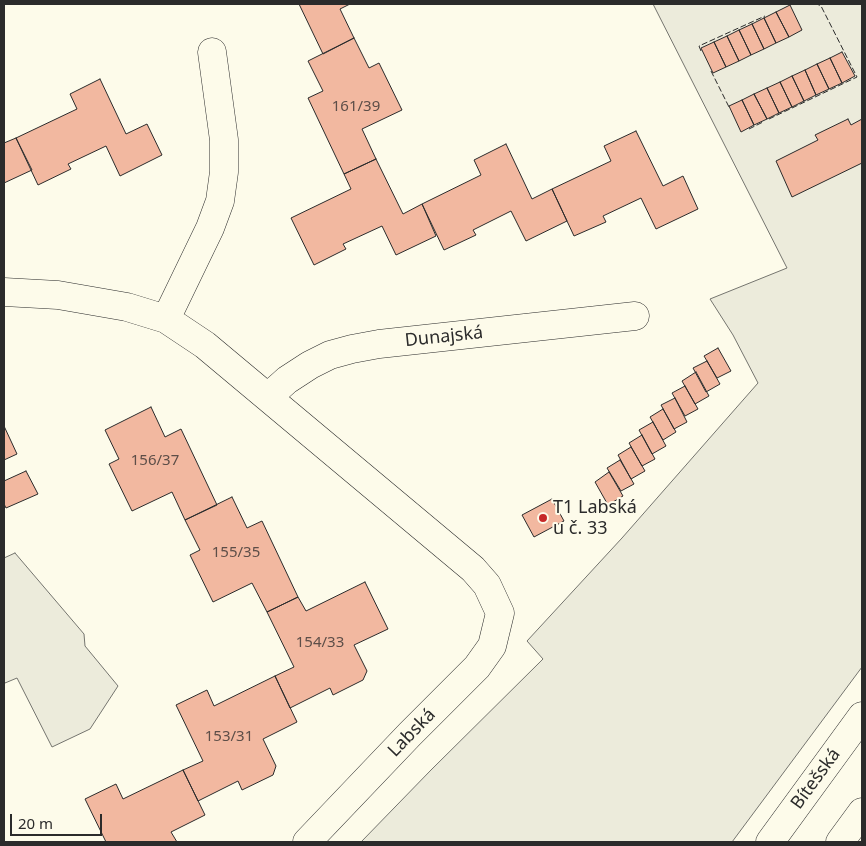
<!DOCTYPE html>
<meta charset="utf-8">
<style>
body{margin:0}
#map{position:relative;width:866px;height:846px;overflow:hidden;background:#fdfbea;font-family:"Noto Sans",sans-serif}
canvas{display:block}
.frame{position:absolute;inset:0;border:5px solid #2b2b2b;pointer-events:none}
.scale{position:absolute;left:10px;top:814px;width:92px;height:22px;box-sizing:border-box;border:2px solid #2b2b2b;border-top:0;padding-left:6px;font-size:15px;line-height:18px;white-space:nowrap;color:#2b2b2b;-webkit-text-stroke:4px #fdfbea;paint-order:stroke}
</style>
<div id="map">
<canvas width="866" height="846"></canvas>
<div class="frame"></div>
<div class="scale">20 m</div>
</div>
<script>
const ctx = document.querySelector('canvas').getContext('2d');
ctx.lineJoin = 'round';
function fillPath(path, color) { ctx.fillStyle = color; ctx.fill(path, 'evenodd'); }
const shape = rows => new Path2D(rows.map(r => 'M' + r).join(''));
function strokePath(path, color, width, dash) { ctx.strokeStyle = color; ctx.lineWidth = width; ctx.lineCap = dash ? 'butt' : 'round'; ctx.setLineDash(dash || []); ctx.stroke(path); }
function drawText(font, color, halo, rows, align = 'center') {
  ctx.font = font + ' "Noto Sans",sans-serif'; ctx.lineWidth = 4; ctx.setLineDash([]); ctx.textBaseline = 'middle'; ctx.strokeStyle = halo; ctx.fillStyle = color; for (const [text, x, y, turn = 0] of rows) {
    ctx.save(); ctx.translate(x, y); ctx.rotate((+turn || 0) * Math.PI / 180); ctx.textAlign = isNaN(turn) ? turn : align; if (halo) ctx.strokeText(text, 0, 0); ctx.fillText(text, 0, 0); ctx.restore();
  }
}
const green = shape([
 [653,4,862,4,862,667,732,842,361,842,431,770,543,659,527,641,622,538,758,383,733,335,710,299,787,268,653,4],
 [15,553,84,634,85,646,118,686,90,729,52,747,17,678,5,683,4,681,4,558,15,553]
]);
const building = shape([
 [299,4,350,4,340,9,354,38,323,54,299,4],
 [790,5,802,30,789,37,776,12,790,5],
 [776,12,789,37,776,43,764,18,776,12],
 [764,18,776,43,764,49,752,24,764,18],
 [752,24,764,49,751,55,739,30,752,24],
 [739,30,751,55,739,61,727,36,739,30],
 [727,36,739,61,726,67,714,42,727,36],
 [354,38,369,68,379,63,402,110,362,129,376,159,344,174,308,98,323,91,308,61,354,38],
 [714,42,726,67,713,73,701,48,714,42],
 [842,52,855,76,842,83,830,58,842,52],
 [830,58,842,83,829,89,817,64,830,58],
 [817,64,829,89,816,95,805,70,817,64],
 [805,70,816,95,804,101,792,76,805,70],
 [792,76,804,101,792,107,780,82,792,76],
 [100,79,126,134,147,124,162,155,120,176,106,146,68,164,71,169,38,185,16,138,77,109,70,94,100,79],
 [780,82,792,107,779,113,767,88,780,82],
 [767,88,779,113,767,119,754,94,767,88],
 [754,94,767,119,754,125,742,100,754,94],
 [742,100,754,125,741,132,729,106,742,100],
 [848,119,851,125,862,119,862,163,792,197,776,161,818,140,815,135,848,119],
 [636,131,663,186,683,176,698,209,656,229,641,198,603,216,606,222,574,236,552,189,611,161,604,146,636,131],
 [16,138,32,170,4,183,4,143,16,138],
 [506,144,532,199,552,189,567,221,526,241,511,211,473,230,476,235,444,250,422,204,481,175,474,160,506,144],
 [376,159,403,214,422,204,436,236,396,255,382,226,343,244,346,249,314,265,291,218,351,189,344,174,376,159],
 [718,348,731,371,717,378,704,356,718,348],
 [707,361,720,384,706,392,693,368,707,361],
 [696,372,709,396,695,404,682,381,696,372],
 [685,386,698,409,685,416,672,393,685,386],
 [675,398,687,422,674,429,661,405,675,398],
 [151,407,165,437,181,429,217,505,185,520,172,492,132,511,109,464,119,459,105,430,151,407],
 [663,409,676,432,663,440,650,417,663,409],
 [653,422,666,446,652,454,639,430,653,422],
 [4,426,17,454,4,460,4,426],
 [642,435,655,459,642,466,629,443,642,435],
 [631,447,645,471,631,479,618,455,631,447],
 [620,460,634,484,621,491,607,468,620,460],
 [26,471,38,494,6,508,4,504,4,481,26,471],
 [609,472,623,496,608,505,595,482,609,472],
 [232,497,247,528,262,521,298,597,267,612,252,583,213,602,190,555,200,550,185,520,232,497],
 [552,499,564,521,534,537,522,515,552,499],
 [365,582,388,629,354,645,367,671,363,680,333,695,330,688,290,708,275,676,294,667,267,612,298,597,306,611,365,582],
 [275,676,297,722,263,739,276,766,273,775,242,790,238,781,198,801,183,770,203,761,176,705,207,690,214,706,275,676],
 [183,770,205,815,171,832,177,842,106,842,85,799,116,784,123,799,183,770]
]);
const minor = shape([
 [4,292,58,295,127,307,166,319,205,345,473,569,487,585,500,613,492,646,477,667,410,734,307,842],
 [166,319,210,228,220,201,224,172,224,140,212,52],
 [268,397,287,380,310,365,330,355,352,349,379,344,635,316]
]);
const highway = shape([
 [770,842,862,716],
 [840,842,862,812]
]);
const fence = shape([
 [701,51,699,46,765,16],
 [711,71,730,109],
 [769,119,857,77,821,6,817,4],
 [749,129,763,122]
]);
const markers = [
 [543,518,5,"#c62828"]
];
const numberNames = [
 ["161/39",356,107],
 ["156/37",155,461],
 ["155/35",236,553],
 ["154/33",320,643],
 ["153/31",229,737]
];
const streetNames = [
 ["Dunajská",444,337,-6],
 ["Labská",412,733,-46],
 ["Bítešská",816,779,-54]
];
const poiNames = [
 ["T1 Labská",553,508],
 ["u č. 33",553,529]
];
fillPath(green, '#ecebdb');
strokePath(green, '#74746e', 1);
fillPath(building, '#f2b8a0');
strokePath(building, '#2b2b2b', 1);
strokePath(minor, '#2b2b2b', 29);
strokePath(highway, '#2b2b2b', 29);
strokePath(minor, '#fdfbea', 28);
strokePath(highway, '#fdfbea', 28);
strokePath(fence, '#2b2b2b', 1, [6, 2.5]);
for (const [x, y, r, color] of markers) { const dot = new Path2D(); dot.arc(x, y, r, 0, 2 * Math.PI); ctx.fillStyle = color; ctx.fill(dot); strokePath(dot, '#fdfbea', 2); }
drawText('15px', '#5d4e48', null, numberNames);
drawText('18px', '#2b2b2b', '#fdfbea', streetNames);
drawText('18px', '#2b2b2b', '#fdfbea', poiNames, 'left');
</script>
